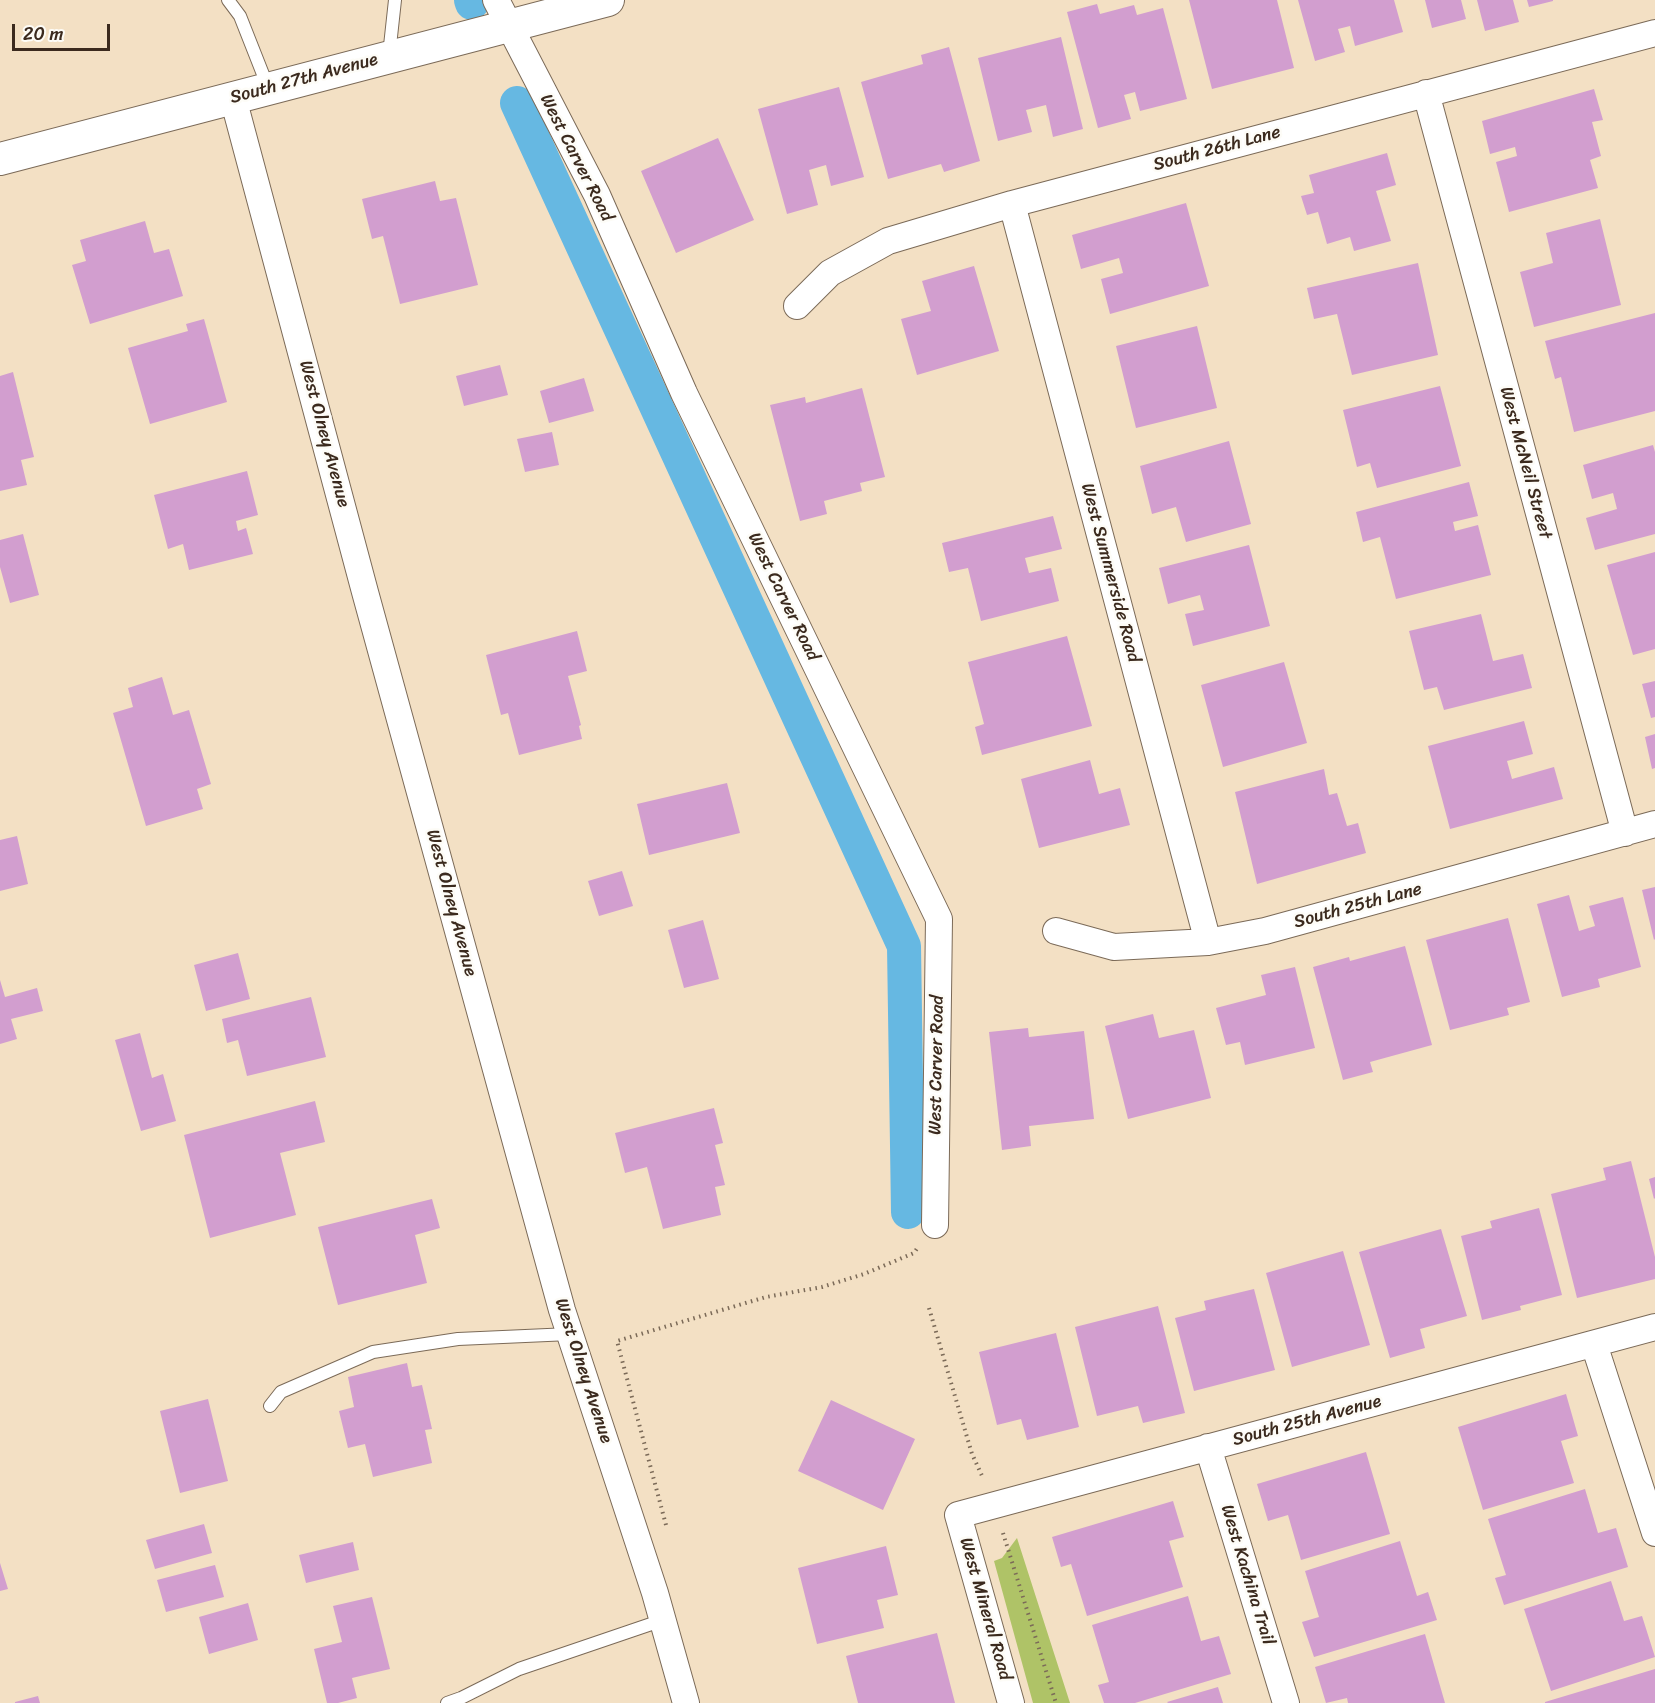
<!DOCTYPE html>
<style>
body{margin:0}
#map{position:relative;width:1655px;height:1703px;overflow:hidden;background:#f3e0c4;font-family:Sriracha,sans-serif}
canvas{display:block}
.scale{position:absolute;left:12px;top:24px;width:98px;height:27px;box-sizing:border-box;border:3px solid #3b2a1e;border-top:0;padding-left:8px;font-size:18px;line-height:21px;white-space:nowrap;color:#3b2a1e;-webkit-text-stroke:4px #fdfcf7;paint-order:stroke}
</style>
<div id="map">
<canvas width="1655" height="1703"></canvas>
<div class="scale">20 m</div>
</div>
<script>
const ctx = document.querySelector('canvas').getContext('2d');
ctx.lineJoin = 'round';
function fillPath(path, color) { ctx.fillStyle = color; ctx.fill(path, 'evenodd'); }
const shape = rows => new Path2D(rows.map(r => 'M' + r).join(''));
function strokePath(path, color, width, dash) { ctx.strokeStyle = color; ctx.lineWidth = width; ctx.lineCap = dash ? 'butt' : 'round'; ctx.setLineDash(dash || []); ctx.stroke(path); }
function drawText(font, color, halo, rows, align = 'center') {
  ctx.font = font + ' Sriracha,sans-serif'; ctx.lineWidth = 5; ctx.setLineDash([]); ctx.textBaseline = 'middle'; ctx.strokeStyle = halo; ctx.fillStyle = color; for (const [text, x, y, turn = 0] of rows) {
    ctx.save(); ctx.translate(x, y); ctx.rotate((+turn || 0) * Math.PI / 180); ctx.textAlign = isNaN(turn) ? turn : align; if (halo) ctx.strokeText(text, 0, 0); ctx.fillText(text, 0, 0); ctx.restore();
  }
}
const green = shape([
 [1017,1538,1070,1703,1033,1703,994,1561,1002,1558]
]);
const canal = shape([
 [471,0,472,3],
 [517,103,904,946,908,1212]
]);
const building = shape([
 [1189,0,1277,0,1294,68,1212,89],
 [1298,0,1394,0,1403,32,1355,46,1350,26,1338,29,1345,52,1315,61],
 [1425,0,1461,0,1466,19,1432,28],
 [1477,0,1513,0,1519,22,1485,31],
 [1527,0,1553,0,1553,1,1529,7],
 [1097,4,1100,14,1134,5,1137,15,1163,8,1187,99,1140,111,1135,92,1124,95,1131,119,1098,128,1067,12],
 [1061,37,1083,129,1053,137,1046,105,1026,110,1032,132,998,141,978,58],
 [949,47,980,161,944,172,941,164,888,179,861,82,923,64,921,55],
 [839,87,864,177,831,186,826,165,809,170,818,205,787,214,758,109],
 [1594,89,1603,120,1592,122,1601,156,1590,160,1598,188,1509,212,1496,162,1517,156,1515,147,1490,154,1482,121],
 [718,138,754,220,676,253,641,171],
 [1387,153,1396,185,1376,191,1391,241,1354,251,1350,237,1327,244,1318,212,1307,215,1301,196,1314,193,1309,175],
 [435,181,440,201,456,198,478,285,400,304,383,236,372,239,362,199],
 [1186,203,1209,286,1110,314,1101,279,1123,273,1119,258,1081,269,1072,235],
 [1600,219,1621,305,1534,327,1520,272,1553,263,1546,233],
 [145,221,154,253,169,249,183,296,90,324,72,265,86,261,80,240],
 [1418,263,1438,355,1352,375,1337,314,1314,319,1307,288],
 [974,266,999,351,917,375,901,319,931,311,922,281],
 [1655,313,1655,411,1574,432,1561,377,1555,379,1545,341],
 [204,319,227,402,150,424,128,348,188,331,186,324],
 [1197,326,1217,408,1136,428,1116,346],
 [500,365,508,395,464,406,456,376],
 [13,372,34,457,21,460,27,485,0,491,0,376],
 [584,378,594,411,549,423,540,391],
 [1440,386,1461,466,1377,488,1370,463,1357,467,1343,410],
 [862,388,885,477,860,483,862,491,824,501,827,514,800,521,770,405,805,397,806,403],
 [552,432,559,465,525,472,517,439],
 [1229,441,1251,524,1186,542,1176,507,1152,514,1140,466],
 [1653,445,1655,452,1655,534,1595,550,1586,518,1617,509,1613,493,1592,499,1583,465],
 [247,471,258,515,236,521,238,531,246,528,253,554,189,570,183,544,168,549,154,495],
 [1469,482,1478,516,1453,522,1455,531,1478,525,1491,575,1396,599,1380,537,1363,542,1356,512],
 [1053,516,1062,549,1025,558,1029,573,1051,568,1059,601,981,621,968,568,949,572,942,543],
 [23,534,39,595,10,603,0,567,0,540],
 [1249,545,1270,626,1193,646,1185,614,1204,610,1200,595,1168,604,1159,568],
 [1655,552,1655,649,1633,655,1607,565],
 [1481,614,1493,661,1523,654,1532,688,1444,710,1437,687,1424,690,1409,631],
 [577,631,587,671,568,676,581,725,579,726,582,739,519,755,508,713,501,715,486,655],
 [1067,636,1092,726,982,755,975,727,984,724,968,662],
 [1284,662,1307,743,1223,767,1201,685],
 [162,677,173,715,189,710,211,784,197,789,203,809,146,826,113,713,133,707,128,688],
 [1655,681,1655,717,1651,718,1642,684],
 [1524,721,1533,754,1507,761,1512,779,1554,767,1563,799,1450,829,1428,746],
 [1655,734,1655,768,1652,769,1645,737],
 [1090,760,1099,794,1120,788,1130,825,1039,848,1021,779],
 [1324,769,1329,795,1337,793,1347,826,1358,823,1366,853,1257,884,1235,792],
 [727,783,740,833,649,855,637,804],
 [17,836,28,884,0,891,0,840],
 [622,871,633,906,599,916,588,881],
 [1655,887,1655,939,1654,940,1642,890],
 [1569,895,1579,931,1595,926,1589,906,1623,897,1641,967,1598,979,1600,987,1562,997,1537,904],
 [1508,918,1530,1002,1507,1008,1509,1015,1450,1030,1426,940],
 [703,920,719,979,684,988,668,930],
 [1405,946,1432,1045,1370,1062,1373,1072,1343,1080,1313,967,1349,957,1350,961],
 [238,953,250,999,206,1011,194,965],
 [1295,967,1315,1048,1245,1065,1240,1042,1226,1045,1216,1008,1266,995,1261,975],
 [0,980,5,997,37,988,43,1011,11,1019,17,1039,0,1044],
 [311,997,326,1057,247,1076,238,1040,227,1043,222,1019],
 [1153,1014,1159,1038,1194,1030,1211,1098,1128,1119,1105,1026],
 [1028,1028,1029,1037,1084,1031,1094,1119,1029,1126,1031,1146,1002,1150,989,1032],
 [140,1033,152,1078,163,1074,176,1121,141,1131,115,1040],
 [315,1101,325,1142,280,1153,296,1215,210,1238,184,1135],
 [714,1108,723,1143,715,1145,725,1185,715,1187,721,1215,663,1229,647,1167,625,1173,615,1133],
 [1631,1161,1655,1257,1655,1279,1577,1298,1551,1194,1606,1180,1603,1168],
 [1655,1177,1655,1198,1654,1199,1649,1179],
 [432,1199,440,1228,415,1235,427,1283,338,1305,318,1227],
 [1539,1208,1562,1295,1520,1306,1521,1310,1482,1320,1461,1236,1492,1228,1490,1221],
 [1441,1229,1467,1316,1420,1329,1425,1348,1390,1358,1359,1252],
 [1343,1251,1370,1345,1292,1367,1266,1273],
 [1254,1289,1275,1370,1194,1391,1175,1318,1206,1310,1204,1301],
 [1158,1306,1185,1413,1143,1423,1138,1406,1097,1416,1075,1327],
 [1056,1333,1079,1427,1027,1440,1021,1419,997,1425,979,1352],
 [407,1363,412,1387,422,1385,432,1429,425,1430,432,1463,373,1477,365,1444,348,1448,339,1411,354,1407,348,1377],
 [1566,1394,1578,1436,1561,1441,1574,1483,1483,1510,1458,1427],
 [208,1399,228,1481,180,1493,160,1411],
 [831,1400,915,1439,883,1510,798,1471],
 [1366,1452,1390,1534,1301,1560,1288,1515,1268,1521,1257,1484],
 [1585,1489,1598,1533,1616,1528,1628,1567,1504,1605,1495,1578,1506,1575,1488,1519],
 [1173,1501,1184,1537,1169,1541,1183,1587,1087,1616,1071,1564,1061,1567,1052,1537],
 [204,1524,212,1553,155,1569,146,1540],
 [1400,1541,1417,1596,1428,1592,1437,1620,1314,1657,1302,1622,1319,1617,1305,1571],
 [353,1542,359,1570,306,1583,299,1555],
 [886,1546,898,1595,877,1600,884,1628,817,1644,798,1568],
 [0,1563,8,1589,0,1591],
 [215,1565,224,1597,166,1612,157,1580],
 [1611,1581,1624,1621,1642,1616,1655,1657,1551,1691,1524,1609],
 [1188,1596,1201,1641,1219,1636,1231,1674,1135,1703,1104,1703,1098,1685,1109,1682,1092,1625],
 [372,1597,390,1669,352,1678,357,1698,338,1703,327,1703,314,1649,342,1642,333,1606],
 [248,1603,258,1640,209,1654,199,1617],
 [937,1633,955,1703,858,1703,846,1656],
 [1425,1634,1445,1703,1348,1703,1347,1698,1326,1703,1315,1667],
 [1655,1669,1655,1703,1545,1703,1545,1702],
 [1218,1687,1223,1703,1168,1703,1167,1702],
 [38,1696,40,1703,15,1703,15,1702]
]);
const path = shape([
 [929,1308,972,1454,983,1478],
 [666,1525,617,1341,766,1297,822,1287,864,1274,914,1253,918,1247],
 [1003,1533,1056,1703]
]);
const service = shape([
 [228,0,240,16,268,87],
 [389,55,395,0],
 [270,1406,281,1392,373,1352,458,1339,570,1334],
 [447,1703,461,1698,519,1669,663,1620]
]);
const minor = shape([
 [496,0,597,195,684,393,939,919,935,1225],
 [1426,93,1625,833],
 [233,98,365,592,562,1310,655,1593,686,1703],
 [1012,204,1208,942],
 [797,306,830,273,888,241,1012,204,1655,33],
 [1056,931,1114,947,1208,942,1265,931,1655,824],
 [1594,1344,1655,1533],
 [1208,1447,1286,1703],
 [1011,1703,958,1515,1655,1327]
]);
const tertiary = shape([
 [0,159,608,0]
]);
const streetNames = [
 ["South 27th Avenue",304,79,-15],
 ["South 26th Lane",1217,149,-15],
 ["West Carver Road",576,158,63],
 ["West Olney Avenue",324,434,75],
 ["West McNeil Street",1525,463,75],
 ["West Summerside Road",1110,573,75],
 ["West Carver Road",783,597,64],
 ["West Olney Avenue",451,903,75],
 ["South 25th Lane",1358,906,-15],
 ["West Carver Road",937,1065,-89],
 ["West Olney Avenue",583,1371,72],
 ["South 25th Avenue",1307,1421,-15],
 ["West Kachina Trail",1247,1575,73],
 ["West Mineral Road",985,1609,74]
];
fillPath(green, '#afc367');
strokePath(canal, '#66b8e2', 34);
fillPath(building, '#d29ecf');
strokePath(service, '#7b6a58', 14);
strokePath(minor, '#7b6a58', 28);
strokePath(tertiary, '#7b6a58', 34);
strokePath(path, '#7b6a58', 4, [1.5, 4.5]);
strokePath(service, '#fff', 12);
strokePath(minor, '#fff', 26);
strokePath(tertiary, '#fff', 32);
drawText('18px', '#3b2a1e', '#fdfcf7', streetNames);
</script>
